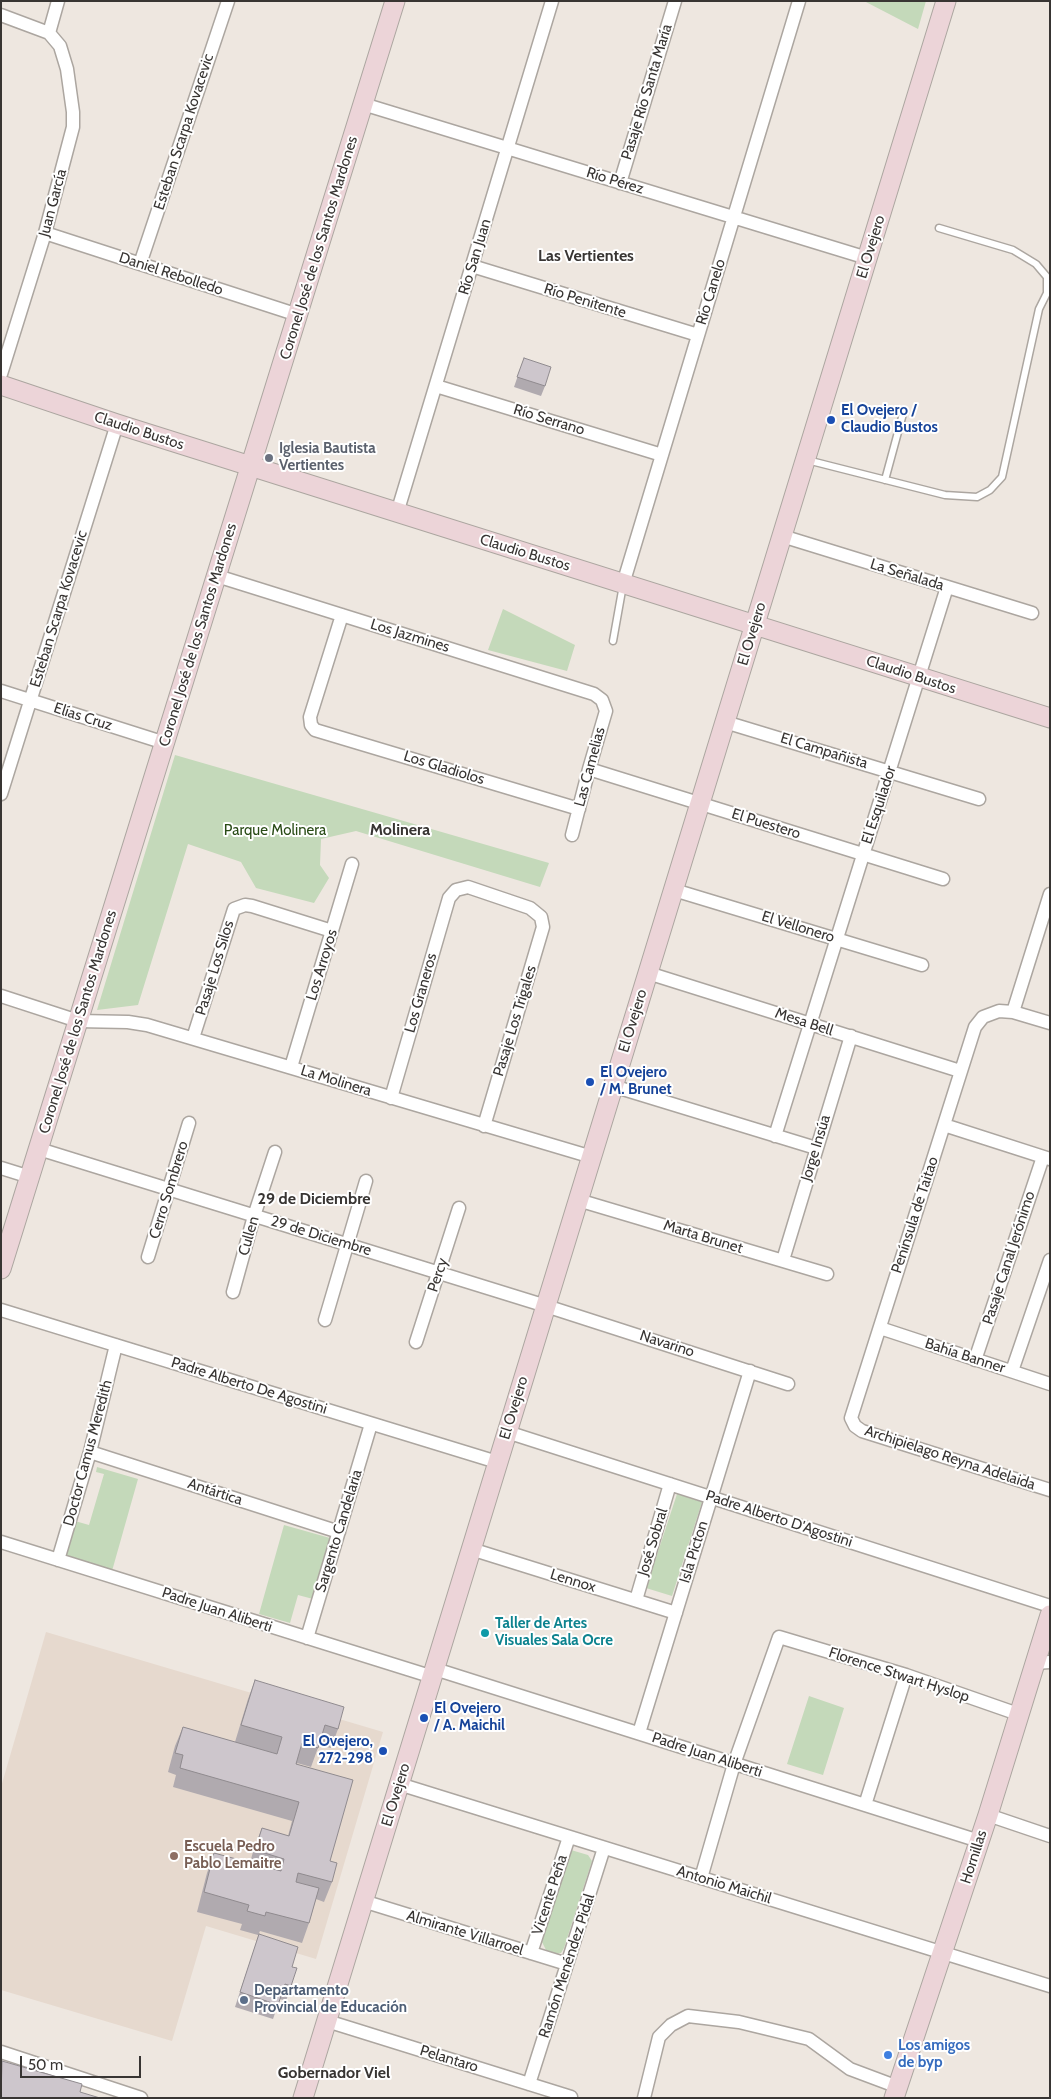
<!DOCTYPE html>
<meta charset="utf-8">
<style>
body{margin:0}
#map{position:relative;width:1051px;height:2099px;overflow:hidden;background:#eee7e0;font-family:Cabin,sans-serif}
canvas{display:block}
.frame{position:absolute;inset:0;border:2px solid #383533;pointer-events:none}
.scale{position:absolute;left:20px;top:2056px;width:121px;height:22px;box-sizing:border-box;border:2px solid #383533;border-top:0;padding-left:6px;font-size:15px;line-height:18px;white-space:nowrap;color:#383533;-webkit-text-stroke:4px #fff;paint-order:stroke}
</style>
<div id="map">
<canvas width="1051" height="2099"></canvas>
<div class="frame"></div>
<div class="scale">50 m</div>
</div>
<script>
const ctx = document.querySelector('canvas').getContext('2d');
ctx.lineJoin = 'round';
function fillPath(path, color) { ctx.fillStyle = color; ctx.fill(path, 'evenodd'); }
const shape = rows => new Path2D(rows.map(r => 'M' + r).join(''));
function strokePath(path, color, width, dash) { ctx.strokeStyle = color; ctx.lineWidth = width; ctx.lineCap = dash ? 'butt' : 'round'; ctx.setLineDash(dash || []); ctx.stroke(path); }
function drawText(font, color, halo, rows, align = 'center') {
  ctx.font = font + ' Cabin,sans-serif'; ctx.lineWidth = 4; ctx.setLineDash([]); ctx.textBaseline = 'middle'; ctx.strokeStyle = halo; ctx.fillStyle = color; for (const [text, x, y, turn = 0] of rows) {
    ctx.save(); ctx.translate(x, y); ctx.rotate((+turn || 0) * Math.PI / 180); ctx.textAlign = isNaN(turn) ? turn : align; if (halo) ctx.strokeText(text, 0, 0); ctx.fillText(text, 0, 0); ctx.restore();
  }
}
const built = shape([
 [46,1632,383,1732,316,1959,206,1926,172,2041,1,1990,1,1787]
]);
const green = shape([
 [864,1,926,1,918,29],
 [503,609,575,645,567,671,488,650],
 [175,755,549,863,540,887,356,831,321,839,320,865,329,878,314,903,256,888,241,862,188,844,138,1005,97,1010],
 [97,1467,138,1479,112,1571,64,1557,75,1521,89,1525,104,1474,96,1472],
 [677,1494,702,1502,672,1596,646,1588],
 [284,1525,330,1538,313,1599,298,1595,290,1623,259,1614],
 [809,1696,844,1708,823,1775,787,1764],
 [571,1850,588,1855,592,1861,564,1948,561,1953,556,1954,546,1950,542,1942]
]);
const lane = shape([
 [807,460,945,495,977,497,990,490,1002,477,1039,309,1047,293,1047,277,1036,264,1013,250,939,228],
 [885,480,904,410],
 [613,641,623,585]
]);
const street = shape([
 [1,15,49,33,60,46,67,69,73,112,73,127,45,233,1,374],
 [49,33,58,1],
 [363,104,867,258],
 [620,183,675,1],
 [45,233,298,315],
 [140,264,228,1],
 [472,266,698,335],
 [436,386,662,455],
 [397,513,552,1],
 [782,536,1032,613],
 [217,576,594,694,602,700,606,711,589,769,572,835],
 [623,584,799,1],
 [342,615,310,717,311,725,315,730,579,809],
 [1,691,165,743],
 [725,722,979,799],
 [589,769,943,879],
 [1,794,117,424],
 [674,890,922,965],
 [648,973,960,1071],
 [1,996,78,1021,128,1022,147,1025,592,1157],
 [1013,1012,1050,894],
 [1050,1023,1013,1012,999,1011,983,1017,975,1027,851,1418,855,1426,862,1431,1050,1490],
 [193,1038,234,909,245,905,252,906,332,931],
 [291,1067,352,864],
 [613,1086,816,1148],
 [391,1098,449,898,456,890,468,887,530,908,541,917,543,927,484,1126],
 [944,1125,1050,1159],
 [775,1136,947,587],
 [39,1149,546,1306,788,1384],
 [1,1168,30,1177],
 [578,1200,827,1274],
 [148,1257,189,1123],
 [783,1260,851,1036],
 [233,1292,254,1216,275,1152],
 [1,1310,497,1462],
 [325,1320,366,1181],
 [880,1328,1050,1384],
 [416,1342,459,1208],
 [975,1360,1043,1157],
 [1012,1371,1050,1260],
 [507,1432,1050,1606],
 [90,1452,339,1532],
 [1,1542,433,1677],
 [471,1549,676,1613],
 [58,1560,90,1452,116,1345],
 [636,1600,670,1484],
 [307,1638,371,1424],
 [1034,1663,1050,1662],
 [435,1669,979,1841],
 [639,1733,750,1371],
 [399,1784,1050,1986],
 [865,1805,906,1675],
 [988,1815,1050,1836],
 [701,1878,734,1764,779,1637,906,1675,1018,1714],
 [363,1901,567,1964],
 [531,1953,569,1837],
 [327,2021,571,2097],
 [1,2052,141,2098],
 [529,2084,604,1848],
 [644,2098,659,2037,671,2025,688,2016,739,2022,809,2039,850,2069,898,2087]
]);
const secondary = shape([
 [1,385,117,424,1050,718],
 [1,1269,395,1],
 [303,2098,946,1],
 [894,2098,988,1815,1050,1615]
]);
const wall = shape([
 [524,358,545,386,541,396,514,387],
 [255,1680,338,1729,331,1748,319,1745,311,1767,297,1763,330,1861,332,1882,324,1902,316,1899,309,1923,302,1943,260,1931,258,1935,240,1930,242,1924,197,1912,207,1873,214,1853,250,1863,254,1848,262,1828,288,1836,292,1821,173,1787,176,1775,168,1772,175,1746,183,1727,235,1742,248,1699],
 [259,1934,292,1967,291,1986,286,2001,280,1999,273,2019,235,2007]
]);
const building = shape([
 [524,358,551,367,545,386,517,377,524,358],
 [255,1680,344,1707,338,1729,325,1725,318,1748,302,1743,296,1764,353,1780,330,1861,337,1863,332,1882,298,1873,296,1882,319,1888,309,1923,266,1912,265,1916,247,1911,249,1905,204,1892,214,1853,281,1871,284,1859,255,1850,262,1828,289,1836,299,1802,180,1768,183,1755,175,1753,183,1727,277,1754,282,1737,241,1725,255,1680],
 [259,1934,298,1947,292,1967,297,1968,291,1986,285,1984,278,2005,240,1992,259,1934],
 [2,2061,82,2084,80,2092,100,2098,1,2098,2,2061]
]);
const markers = [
 [831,420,5,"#1a4fb4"],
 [269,458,5,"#6b7280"],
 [590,1082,5,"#1a4fb4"],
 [485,1633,5,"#0f9aa8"],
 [424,1718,5,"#1a4fb4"],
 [383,1751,5,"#1a4fb4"],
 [174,1856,5,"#8d6e63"],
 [244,2000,5,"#5c6f8a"],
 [888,2055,5,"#3f7fe0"]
];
const streetNames = [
 ["Pasaje Río Santa María",647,92,-73],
 ["Esteban Scarpa Kovacevic",184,132,-72],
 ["Río Pérez",615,181,17],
 ["Juan García",53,203,-75],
 ["El Ovejero",871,247,-73],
 ["Coronel José de los Santos Mardones",319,248,-73],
 ["Río San Juan",475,257,-73],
 ["Daniel Rebolledo",171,274,18],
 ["Río Canelo",711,292,-73],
 ["Río Penitente",585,301,17],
 ["Río Serrano",549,420,17],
 ["Claudio Bustos",139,431,18],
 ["Claudio Bustos",525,553,17],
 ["La Señalada",907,575,17],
 ["Esteban Scarpa Kovacevic",59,609,-73],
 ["El Ovejero",752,634,-73],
 ["Coronel José de los Santos Mardones",198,635,-73],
 ["Los Jazmines",410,636,17],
 ["Claudio Bustos",911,675,18],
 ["Elías Cruz",83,717,18],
 ["El Campañista",824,751,17],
 ["Las Camelias",590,767,-75],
 ["Los Gladiolos",444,768,17],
 ["El Esquilador",879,805,-72],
 ["El Puestero",766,824,17],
 ["El Vellonero",798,927,17],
 ["Los Arroyos",322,965,-73],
 ["Pasaje Los Silos",215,968,-73],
 ["Los Graneros",421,993,-74],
 ["Pasaje Los Trigales",515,1021,-73],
 ["El Ovejero",633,1021,-73],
 ["Coronel José de los Santos Mardones",78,1022,-73],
 ["Mesa Bell",804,1022,18],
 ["La Molinera",336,1081,17],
 ["Jorge Insúa",816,1148,-73],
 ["Cerro Sombrero",169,1190,-73],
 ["Península de Taitao",915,1215,-72],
 ["Cullen",249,1236,-74],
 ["29 de Diciembre",321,1236,17],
 ["Marta Brunet",703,1237,17],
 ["Pasaje Canal Jerónimo",1009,1258,-72],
 ["Percy",438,1275,-72],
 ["Navarino",667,1344,18],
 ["Bahía Banner",965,1356,18],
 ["Padre Alberto De Agostini",249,1386,17],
 ["El Ovejero",514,1408,-73],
 ["Doctor Camus Meredith",88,1453,-75],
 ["Archipielago Reyna Adelaida",950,1458,18],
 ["Antártica",215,1492,18],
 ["Padre Alberto D'Agostini",779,1519,18],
 ["Sargento Candelaria",339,1531,-73],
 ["José Sobral",653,1542,-73],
 ["Isla Picton",694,1552,-73],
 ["Lennox",573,1581,17],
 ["Padre Juan Aliberti",217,1610,18],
 ["Florence Stwart Hyslop",899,1675,18],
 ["Padre Juan Aliberti",707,1755,18],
 ["El Ovejero",396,1795,-73],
 ["Hornillas",974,1857,-72],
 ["Antonio Maichil",724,1885,17],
 ["Vicente Peña",550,1895,-72],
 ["Almirante Villarroel",465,1933,17],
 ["Ramón Menéndez Pidal",567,1966,-72],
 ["Pelantaro",449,2059,17]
];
const transitNames = [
 ["El Ovejero /",841,411],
 ["Claudio Bustos",841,428],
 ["El Ovejero",600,1073],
 ["/ M. Brunet",600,1090],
 ["El Ovejero",434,1709],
 ["/ A. Maichil",434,1726],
 ["El Ovejero,",373,1742,"right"],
 ["272-298",373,1759,"right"]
];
const worshipNames = [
 ["Iglesia Bautista",279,449],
 ["Vertientes",279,466]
];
const parkNames = [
 ["Parque Molinera",275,831]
];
const cultureNames = [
 ["Taller de Artes",495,1624],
 ["Visuales Sala Ocre",495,1641]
];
const educationNames = [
 ["Escuela Pedro",184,1847],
 ["Pablo Lemaitre",184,1864]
];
const serviceNames = [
 ["Departamento",254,1991],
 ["Provincial de Educación",254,2008]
];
const shopNames = [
 ["Los amigos",898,2046],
 ["de byp",898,2063]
];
const neighbourhoodNames = [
 ["Las Vertientes",586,256],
 ["Molinera",400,830],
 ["29 de Diciembre",314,1199],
 ["Gobernador Viel",334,2073]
];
fillPath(built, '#e6d9ce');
fillPath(green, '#c4d9ba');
strokePath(lane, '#aca6a0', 9);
strokePath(street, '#aca6a0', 15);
strokePath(secondary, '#aca6a0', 21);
strokePath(lane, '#fff', 6);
strokePath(street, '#fff', 12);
strokePath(secondary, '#ecd4d8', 19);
fillPath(wall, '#b0aaaf');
fillPath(building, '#cdc6cc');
strokePath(building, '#908b8f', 1);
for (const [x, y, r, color] of markers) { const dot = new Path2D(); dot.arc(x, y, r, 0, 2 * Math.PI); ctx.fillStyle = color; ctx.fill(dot); strokePath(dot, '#fff', 2); }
drawText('15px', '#383533', '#fff', streetNames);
drawText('bold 15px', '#164399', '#fff', transitNames, 'left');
drawText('bold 15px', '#5b616d', '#fff', worshipNames, 'left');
drawText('15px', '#294b16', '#fff', parkNames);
drawText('bold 15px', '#0d838f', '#fff', cultureNames, 'left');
drawText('bold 15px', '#785e54', '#fff', educationNames, 'left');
drawText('bold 15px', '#4e5e75', '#fff', serviceNames, 'left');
drawText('bold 15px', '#366cbe', '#fff', shopNames, 'left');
drawText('bold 16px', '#383533', '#fff', neighbourhoodNames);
</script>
